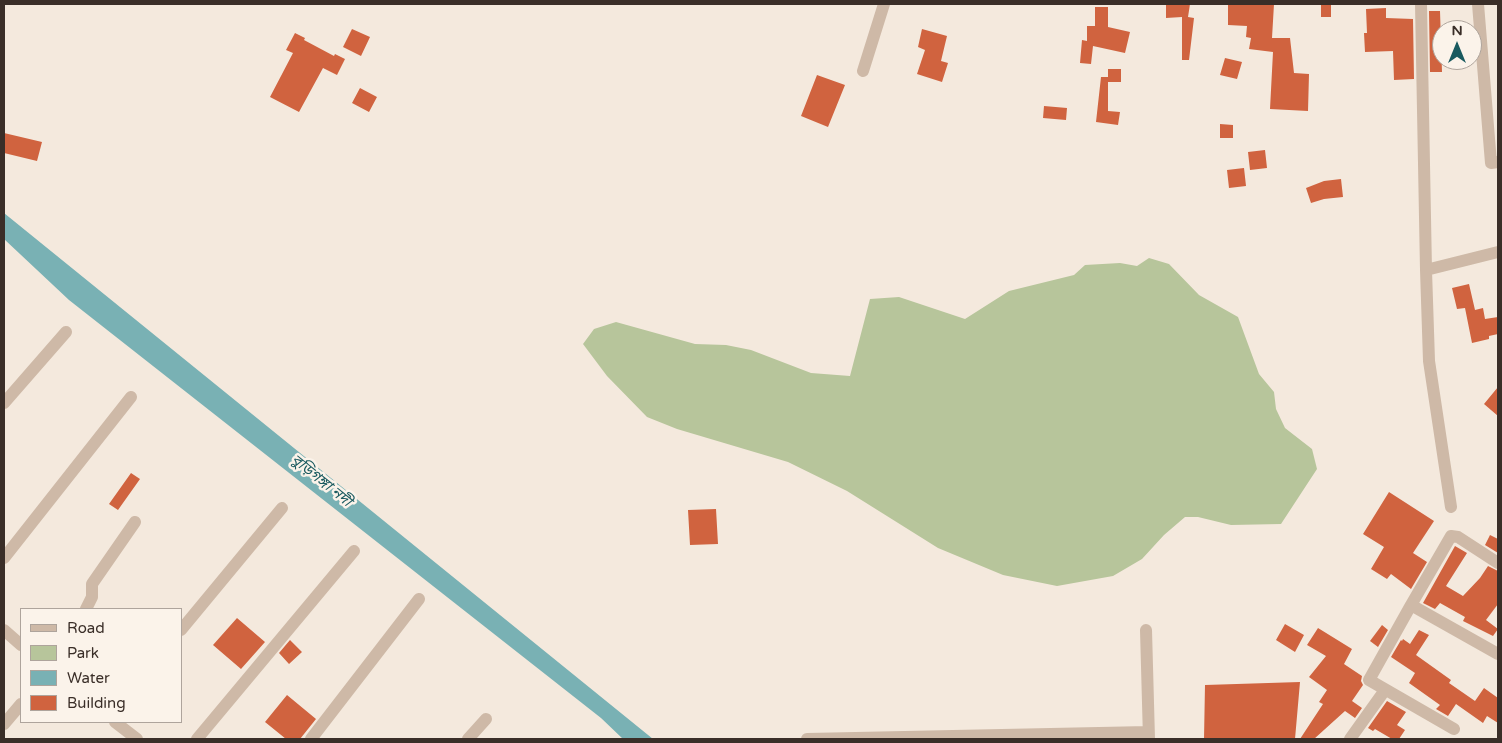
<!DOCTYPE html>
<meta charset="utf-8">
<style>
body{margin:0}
#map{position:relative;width:1502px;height:743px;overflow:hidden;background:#f4e9dd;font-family:"Varela Round",sans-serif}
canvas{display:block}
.frame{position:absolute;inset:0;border:5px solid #3a2e28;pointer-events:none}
.legend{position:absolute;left:20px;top:608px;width:162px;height:115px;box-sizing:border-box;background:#fbf3ea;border:1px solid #aea49c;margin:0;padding:6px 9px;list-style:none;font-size:15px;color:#3a2e28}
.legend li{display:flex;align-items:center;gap:10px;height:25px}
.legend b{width:25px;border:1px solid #aea49c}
.north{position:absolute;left:1432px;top:20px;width:50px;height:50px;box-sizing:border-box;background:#fbf3ea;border:1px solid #aea49c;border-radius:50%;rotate:0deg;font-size:14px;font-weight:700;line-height:20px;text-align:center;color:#3a2e28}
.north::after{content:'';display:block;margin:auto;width:18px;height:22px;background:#1a5a5f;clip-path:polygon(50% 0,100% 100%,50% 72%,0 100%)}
</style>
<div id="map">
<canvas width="1502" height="743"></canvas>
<div class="frame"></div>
<ul class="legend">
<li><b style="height:6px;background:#ceb9a7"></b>Road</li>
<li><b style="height:14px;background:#b7c59b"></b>Park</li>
<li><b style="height:14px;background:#79b1b4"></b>Water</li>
<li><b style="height:14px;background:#d0633f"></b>Building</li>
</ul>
<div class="north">N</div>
</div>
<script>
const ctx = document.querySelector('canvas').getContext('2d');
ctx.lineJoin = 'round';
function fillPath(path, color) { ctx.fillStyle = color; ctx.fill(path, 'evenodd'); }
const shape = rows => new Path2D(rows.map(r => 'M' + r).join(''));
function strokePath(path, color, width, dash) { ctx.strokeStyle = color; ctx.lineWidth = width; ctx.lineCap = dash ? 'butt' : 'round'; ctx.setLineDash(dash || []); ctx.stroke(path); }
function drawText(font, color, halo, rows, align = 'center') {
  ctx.font = font + ' "Varela Round","Noto Sans Bengali",sans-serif'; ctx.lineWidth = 5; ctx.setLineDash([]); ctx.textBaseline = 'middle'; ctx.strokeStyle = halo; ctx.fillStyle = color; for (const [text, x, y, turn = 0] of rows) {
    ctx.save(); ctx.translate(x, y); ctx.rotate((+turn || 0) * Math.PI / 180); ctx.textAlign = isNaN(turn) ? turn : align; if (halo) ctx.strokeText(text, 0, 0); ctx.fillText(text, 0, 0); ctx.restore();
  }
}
const green = shape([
 [1149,258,1169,264,1199,295,1238,317,1259,374,1274,392,1276,409,1285,428,1312,449,1317,469,1281,524,1231,525,1198,517,1185,517,1164,535,1142,559,1113,576,1057,586,1003,575,938,548,847,491,788,462,677,429,647,417,607,376,583,344,594,329,616,322,695,344,726,345,751,350,811,373,850,376,870,299,899,297,965,319,1009,291,1074,275,1085,265,1120,263,1137,266]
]);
const water = shape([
 [4,213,41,243,653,739,623,739,601,718,69,300,4,239]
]);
const building = shape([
 [1166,4,1190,4,1188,17,1194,18,1189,60,1182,60,1182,17,1166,18],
 [1228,4,1274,4,1272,38,1290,38,1294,73,1309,74,1308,111,1270,109,1273,52,1249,49,1251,38,1246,37,1247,26,1228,25],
 [1321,4,1331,4,1331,17,1321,17],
 [1095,7,1108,7,1108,27,1130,32,1125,53,1093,46,1091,64,1080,63,1082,40,1087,41,1087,26,1095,26],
 [1386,8,1386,18,1413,19,1414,79,1394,80,1393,51,1365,52,1364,33,1367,33,1366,9],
 [1429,11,1440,11,1442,72,1430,72],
 [352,29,370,37,361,56,343,47],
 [922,29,947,36,941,61,948,63,942,82,917,74,925,50,918,47],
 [295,33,305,38,304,40,334,56,335,54,345,59,337,75,323,68,299,112,270,97,293,53,286,50],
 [1225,58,1242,62,1237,79,1220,75],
 [1108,69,1121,69,1121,82,1108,82,1108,111,1120,112,1118,125,1096,122,1101,77,1108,77],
 [817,75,845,85,828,127,801,116],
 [360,88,377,97,369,112,352,103],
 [1044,106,1067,108,1066,120,1043,118],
 [1220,124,1233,125,1233,138,1220,138],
 [4,133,42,142,37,161,4,153],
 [1265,150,1267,168,1250,170,1248,152],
 [1244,168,1246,186,1229,188,1227,170],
 [1341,179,1343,197,1324,199,1311,203,1306,188,1324,181],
 [1469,284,1475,310,1483,308,1485,319,1498,317,1498,334,1489,336,1489,339,1472,343,1465,308,1457,309,1452,288],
 [1498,387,1498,416,1484,404],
 [131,473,140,479,118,510,109,504],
 [1389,492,1434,521,1413,553,1427,562,1411,589,1391,574,1387,579,1371,569,1384,547,1363,534],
 [716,509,718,544,690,545,688,510],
 [1490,535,1498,539,1498,553,1485,545],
 [1455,546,1467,553,1446,586,1463,596,1480,578,1488,566,1498,571,1498,604,1486,620,1498,629,1493,636,1463,621,1465,617,1440,603,1435,609,1423,603],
 [237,618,265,642,241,669,213,645],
 [1285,624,1304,635,1295,652,1276,640],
 [1382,625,1388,630,1378,647,1370,641],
 [1318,628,1352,649,1344,664,1362,676,1361,681,1363,685,1352,701,1362,708,1355,718,1345,711,1314,739,1300,739,1323,704,1319,702,1327,690,1309,677,1326,656,1307,645],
 [1419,630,1429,635,1416,655,1451,680,1449,683,1475,701,1484,688,1498,698,1498,723,1487,716,1483,723,1456,704,1448,716,1436,709,1440,705,1409,683,1415,673,1391,657,1401,640,1402,641,1403,639,1410,644],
 [290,640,302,652,289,664,279,653],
 [1300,682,1295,739,1204,739,1205,685],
 [287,695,316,719,300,739,286,739,265,722],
 [1387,701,1406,712,1397,725,1405,730,1399,739,1392,739,1375,729,1373,731,1368,728]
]);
const street = shape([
 [1421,4,1426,270,1429,361,1451,507],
 [1478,4,1491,163,1498,162],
 [863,71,884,4],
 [1426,270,1498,252],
 [4,403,66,332],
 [4,558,131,397],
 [1498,563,1458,537,1451,536,1411,605,1498,654],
 [1411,605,1369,680,1454,729],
 [86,609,92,597,92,584,135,522],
 [4,630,21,645],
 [181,630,282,508],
 [1146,630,1149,739],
 [115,722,137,739],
 [4,724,21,704],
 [197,739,354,551],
 [311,739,419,599],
 [468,739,486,719],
 [807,739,1148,732],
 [1350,739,1385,690]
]);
const waterNames = [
 ["বুড়িগঙ্গা নদী",321,481,39]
];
fillPath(green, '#b7c59b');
fillPath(water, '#79b1b4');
fillPath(building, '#d0633f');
strokePath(street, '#ceb9a7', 12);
drawText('italic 15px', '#1a5a5f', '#fbf3ea', waterNames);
</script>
